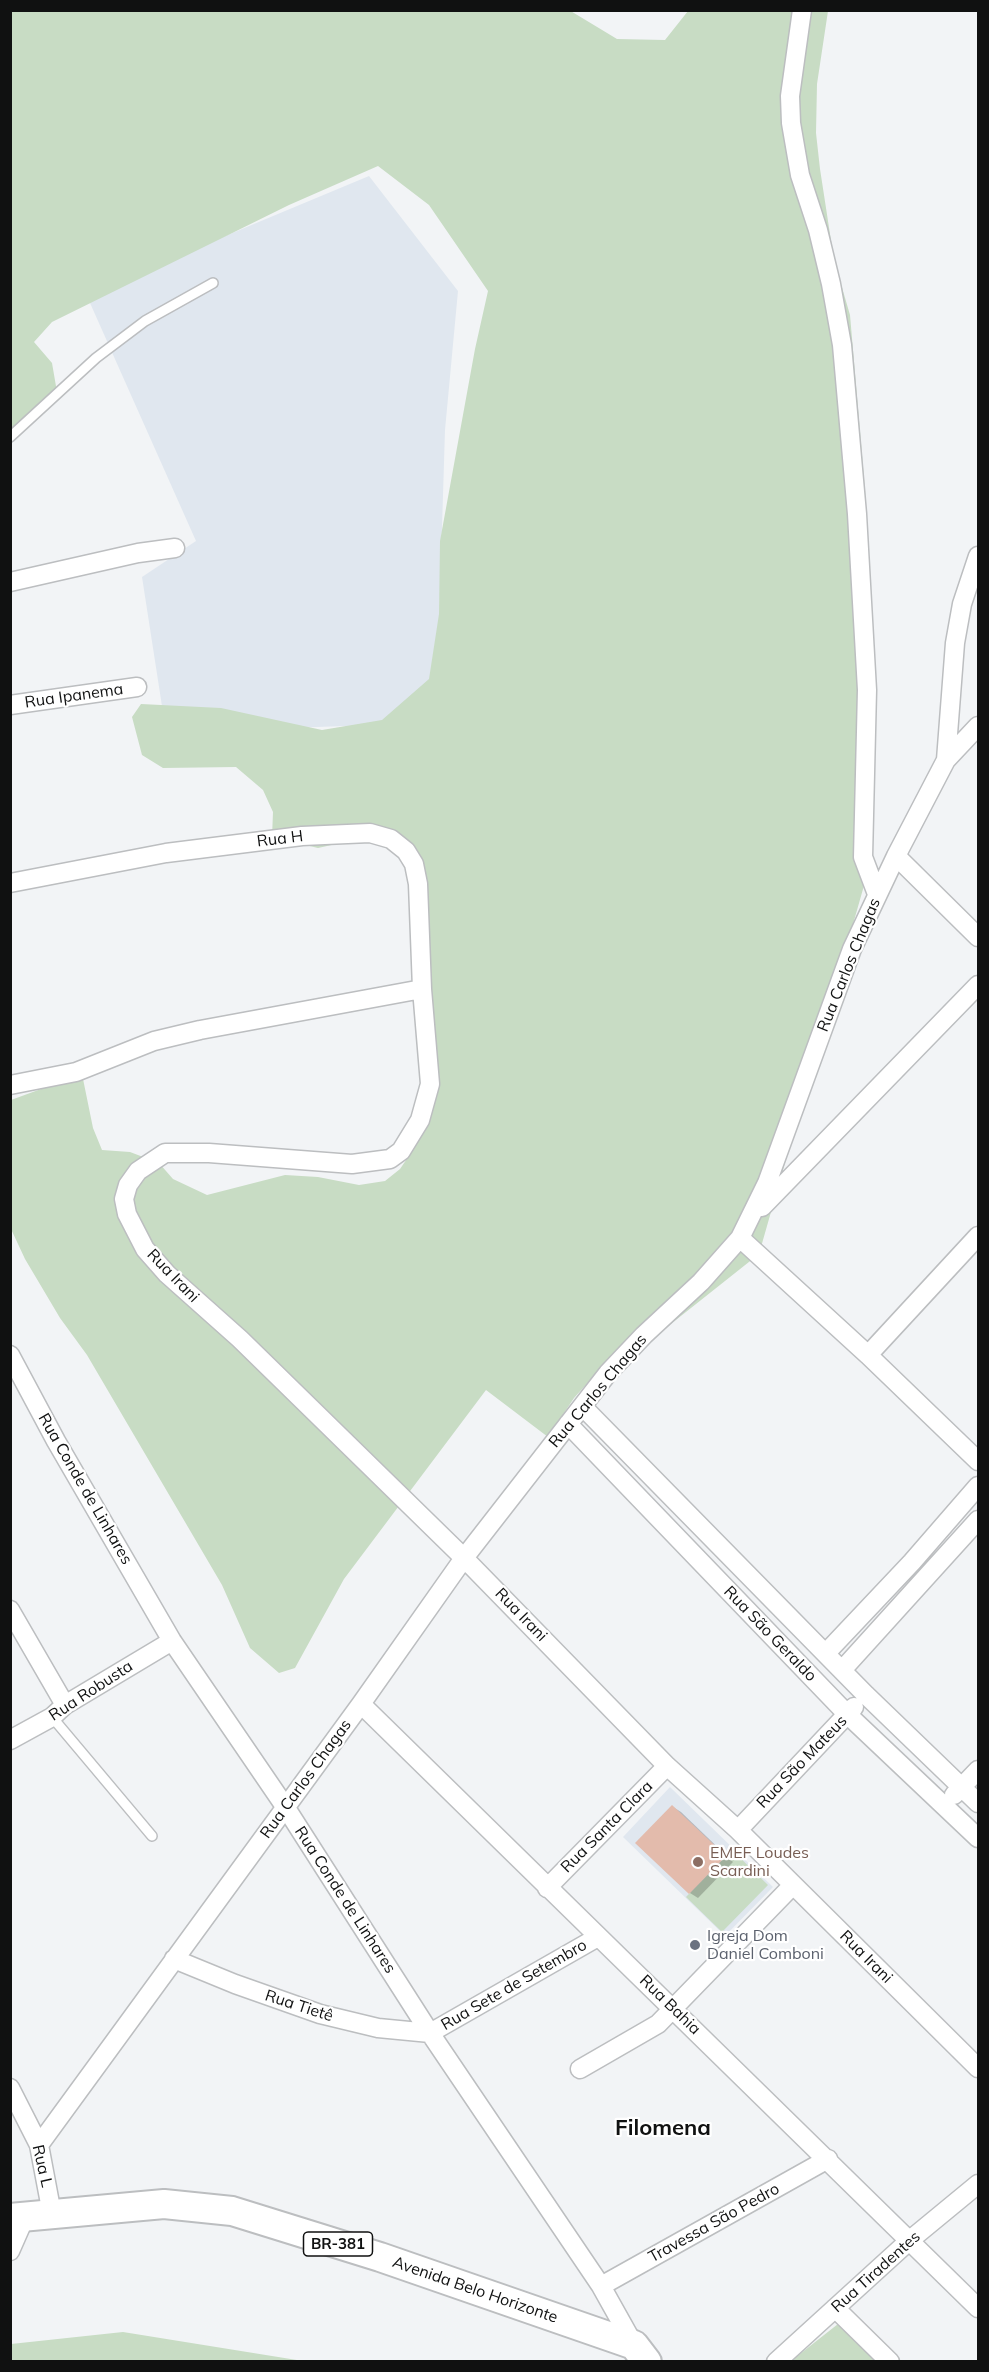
<!DOCTYPE html>
<meta charset="utf-8">
<style>
body{margin:0}
#map{position:relative;width:989px;height:2372px;overflow:hidden;background:#f2f4f6;font-family:Mulish,sans-serif}
canvas{display:block}
.frame{position:absolute;inset:0;border:12px solid #101111;pointer-events:none}
</style>
<div id="map">
<canvas width="989" height="2372"></canvas>
<div class="frame"></div>
</div>
<script>
const ctx = document.querySelector('canvas').getContext('2d');
ctx.lineJoin = 'round';
function fillPath(path, color) { ctx.fillStyle = color; ctx.fill(path, 'evenodd'); }
const shape = rows => new Path2D(rows.map(r => 'M' + r).join(''));
function strokePath(path, color, width, dash) { ctx.strokeStyle = color; ctx.lineWidth = width; ctx.lineCap = dash ? 'butt' : 'round'; ctx.setLineDash(dash || []); ctx.stroke(path); }
function drawText(font, color, halo, rows, align = 'center') {
  ctx.font = font + ' Mulish,sans-serif'; ctx.lineWidth = 4.5; ctx.setLineDash([]); ctx.textBaseline = 'middle'; ctx.strokeStyle = halo; ctx.fillStyle = color; for (const [text, x, y, turn = 0] of rows) {
    ctx.save(); ctx.translate(x, y); ctx.rotate((+turn || 0) * Math.PI / 180); ctx.textAlign = isNaN(turn) ? turn : align; if (halo) ctx.strokeText(text, 0, 0); ctx.fillText(text, 0, 0); ctx.restore();
  }
}
const built = shape([
 [369,176,458,291,445,430,436,723,166,732,142,577,196,541,86,294],
 [670,1787,773,1887,725,1936,623,1837]
]);
const green = shape([
 [569,10,617,39,665,40,688,11,828,11,817,84,816,133,820,169,834,260,850,315,865,490,872,642,868,819,873,854,759,1254,628,1358,591,1379,574,1398,548,1437,486,1390,344,1579,295,1668,279,1673,250,1648,222,1585,87,1355,60,1318,25,1259,11,1229,11,1100,82,1074,93,1128,102,1150,130,1152,159,1163,173,1179,207,1195,285,1175,318,1177,359,1185,385,1181,400,1169,417,1144,429,1080,417,864,396,843,363,838,318,848,272,837,273,812,263,790,236,767,163,768,142,755,132,717,141,704,221,708,322,730,382,720,429,679,439,614,440,541,475,349,488,291,429,205,378,166,289,205,52,322,34,342,52,363,57,392,11,430,11,11],
 [732,1850,768,1885,722,1932,686,1897],
 [838,2324,876,2361,791,2361],
 [123,2332,303,2361,11,2361,11,2344]
]);
const shadow = shape([
 [673,1807,681,1812,733,1862,698,1898,690,1893]
]);
const building = shape([
 [672,1805,726,1856,689,1894,635,1843]
]);
const service = shape([
 [10,437,96,358,145,321,213,283],
 [52,1717,152,1836]
]);
const minor = shape([
 [802,10,790,96,791,123,800,175,818,230,831,284,842,345,857,514,867,690,863,857,877,894],
 [10,582,138,553,175,548],
 [10,705,137,687],
 [946,760,978,726],
 [896,856,978,937],
 [10,883,166,853,302,836,370,833,391,839,406,851,414,864,418,884,422,989,430,1084,420,1120,401,1151,390,1159,352,1164,209,1153,165,1153,138,1171,128,1185,124,1199,127,1214,145,1249,167,1274,240,1339,464,1558,667,1766,738,1830,978,2068],
 [10,1085,76,1072,154,1041,200,1030,422,989],
 [762,1207,978,985],
 [740,1238,868,1355,978,1461],
 [10,1355,56,1441,172,1641,286,1808,430,2033,601,2286,634,2345],
 [868,1355,978,1236],
 [583,1407,866,1695,978,1803],
 [568,1424,847,1714,978,1838],
 [10,1610,65,1705],
 [826,1653,912,1562,978,1486],
 [843,1669,978,1520],
 [361,1704,978,2308],
 [10,1740,52,1717,65,1705,172,1641],
 [954,1795,978,1770],
 [738,1830,854,1707],
 [547,1888,667,1766],
 [174,1959,235,1984,320,2014,378,2028,430,2033,598,1937],
 [580,2069,658,2024,793,1885],
 [10,2088,39,2145,52,2214],
 [39,2145,361,1704,464,1558,608,1373,644,1335,701,1282,740,1238,767,1183,852,949,896,856,946,760,955,643,962,604,978,556],
 [10,2251,25,2217],
 [601,2286,828,2159],
 [835,2308,890,2362],
 [776,2362,910,2240,978,2184]
]);
const primary = shape([
 [10,2218,164,2204,232,2211,380,2257,634,2345,647,2362]
]);
const markers = [
 [698,1862,6,"#8d6e63"],
 [695,1945,6,"#6b7280"]
];
const shields = [
 [338,2244,69]
];
const shieldNames = [
 ["BR-381",338,2244]
];
const streetNames = [
 ["Rua Ipanema",74,696,-8],
 ["Rua H",280,839,-7],
 ["Rua Carlos Chagas",849,965,-68],
 ["Rua Irani",173,1276,46],
 ["Rua Carlos Chagas",598,1391,-50],
 ["Rua Conde de Linhares",85,1489,60],
 ["Rua Irani",521,1615,46],
 ["Rua São Geraldo",770,1634,46],
 ["Rua Robusta",91,1691,-33],
 ["Rua São Mateus",802,1762,-46],
 ["Rua Carlos Chagas",306,1779,-54],
 ["Rua Santa Clara",607,1827,-45],
 ["Rua Conde de Linhares",345,1900,57],
 ["Rua Irani",866,1957,45],
 ["Rua Sete de Setembro",514,1985,-30],
 ["Rua Bahia",670,2005,44],
 ["Rua Tietê",299,2006,18],
 ["Rua L",42,2166,77],
 ["Travessa São Pedro",714,2223,-29],
 ["Rua Tiradentes",876,2272,-42],
 ["Avenida Belo Horizonte",475,2290,19]
];
const educationNames = [
 ["EMEF Loudes",710,1853],
 ["Scardini",710,1871]
];
const worshipNames = [
 ["Igreja Dom",707,1936],
 ["Daniel Comboni",707,1954]
];
const districtNames = [
 ["Filomena",663,2128]
];
fillPath(built, '#e0e7ef');
fillPath(green, '#c8dcc4');
fillPath(shadow, '#0003');
fillPath(building, '#e3bbac');
strokePath(service, '#bcbec0', 12);
strokePath(minor, '#bcbec0', 21);
strokePath(primary, '#bcbec0', 32);
strokePath(service, '#fff', 9);
strokePath(minor, '#fff', 18);
strokePath(primary, '#fff', 28);
for (const [x, y, r, color] of markers) { const dot = new Path2D(); dot.arc(x, y, r, 0, 2 * Math.PI); ctx.fillStyle = color; ctx.fill(dot); strokePath(dot, '#fff', 2); }
for (const [x, y, w] of shields) { const box = new Path2D(); box.roundRect(x - w / 2, y - 12, w, 24, 4.5); ctx.fillStyle = '#fff'; ctx.fill(box); strokePath(box, '#101111', 1.5); }
drawText('bold 15px', '#101111', null, shieldNames);
drawText('16px', '#101111', '#fff', streetNames);
drawText('16px', '#785e54', '#fff', educationNames, 'left');
drawText('16px', '#5b616d', '#fff', worshipNames, 'left');
drawText('bold 22px', '#101111', '#fff', districtNames);
</script>
